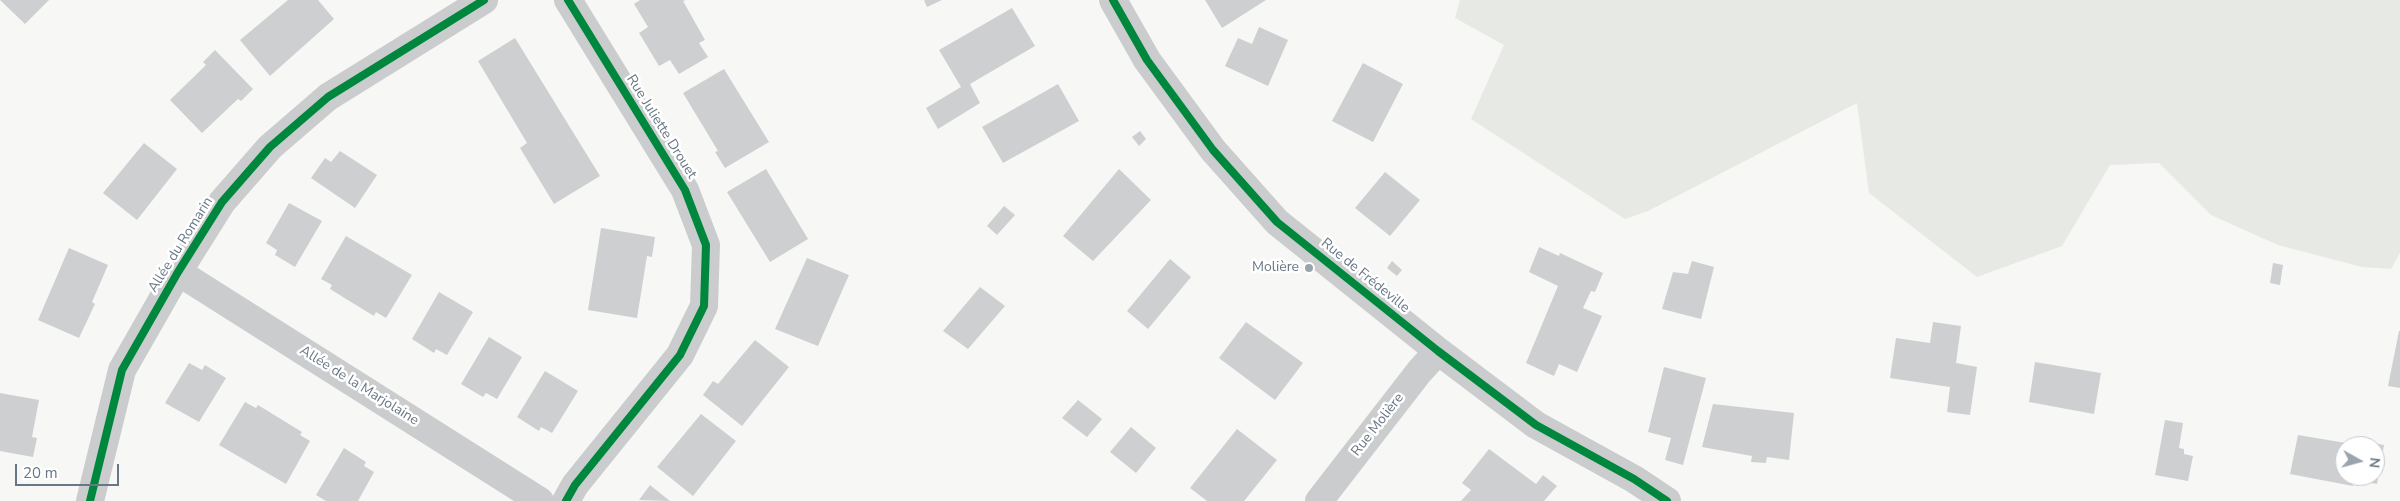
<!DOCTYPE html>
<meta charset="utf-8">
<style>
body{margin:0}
#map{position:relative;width:2400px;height:501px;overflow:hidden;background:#f7f7f6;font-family:"Nunito Sans",sans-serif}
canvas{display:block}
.north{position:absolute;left:2335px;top:436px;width:50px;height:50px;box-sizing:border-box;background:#fff;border:1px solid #c3c9ce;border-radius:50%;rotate:97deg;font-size:14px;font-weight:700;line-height:20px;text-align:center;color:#687785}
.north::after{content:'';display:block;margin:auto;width:18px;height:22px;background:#9aa4ad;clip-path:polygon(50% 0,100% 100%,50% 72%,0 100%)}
.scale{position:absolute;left:15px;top:464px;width:104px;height:22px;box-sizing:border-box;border:2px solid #687785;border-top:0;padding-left:6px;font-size:15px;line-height:18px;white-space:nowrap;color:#687785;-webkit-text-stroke:4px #fff;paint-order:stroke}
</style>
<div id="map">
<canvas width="2400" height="501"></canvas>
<div class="north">N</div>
<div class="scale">20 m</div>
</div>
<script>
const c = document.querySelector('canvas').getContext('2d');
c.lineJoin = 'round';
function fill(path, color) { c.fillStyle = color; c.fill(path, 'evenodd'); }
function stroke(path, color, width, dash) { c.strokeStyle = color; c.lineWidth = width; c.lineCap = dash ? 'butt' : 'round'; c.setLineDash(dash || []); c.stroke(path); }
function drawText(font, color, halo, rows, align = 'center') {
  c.font = font + ' "Nunito Sans",sans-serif'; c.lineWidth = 5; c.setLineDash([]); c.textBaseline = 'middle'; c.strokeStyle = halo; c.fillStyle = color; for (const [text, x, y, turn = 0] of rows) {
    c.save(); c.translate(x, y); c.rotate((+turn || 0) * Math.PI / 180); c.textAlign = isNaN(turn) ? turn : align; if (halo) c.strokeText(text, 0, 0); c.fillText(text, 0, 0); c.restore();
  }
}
const green = new Path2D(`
 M 1460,0 L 2400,0 L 2400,253 L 2391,269 L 2362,267 L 2278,245 L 2211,215 L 2159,163 L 2110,165 L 2062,246 L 1977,277 L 1869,193 L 1857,103 L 1648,211 L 1625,219 L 1471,119 L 1504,45 L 1455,18 Z`);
const building = new Path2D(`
 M 0,0 L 49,0 L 25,24 Z
 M 288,0 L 318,0 L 334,19 L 270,76 L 240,40 Z
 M 640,0 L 686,0 L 683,1 L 705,40 L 699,43 L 708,57 L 679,74 L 670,60 L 659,66 L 639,33 L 648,27 L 634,4 Z
 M 924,0 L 942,0 L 927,7 Z
 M 1205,0 L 1266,0 L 1222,28 Z
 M 1012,8 L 1035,46 L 970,84 L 980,103 L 938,129 L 926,108 L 961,87 L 939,50 Z
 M 1259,27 L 1288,40 L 1268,86 L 1225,66 L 1238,38 L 1252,44 Z
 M 515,38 L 600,176 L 554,204 L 520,148 L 527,143 L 478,61 Z
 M 215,50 L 253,89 L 241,101 L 238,99 L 202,133 L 170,100 L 206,65 L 203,62 Z
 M 1363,63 L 1403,84 L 1373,142 L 1332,121 Z
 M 724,69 L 769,142 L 725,168 L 715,152 L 718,151 L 683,93 Z
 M 1058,84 L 1079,121 L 1003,163 L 982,127 Z
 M 1140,131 L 1146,139 L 1139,146 L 1132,137 Z
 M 144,143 L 177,169 L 137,220 L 103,193 Z
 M 340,151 L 377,175 L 355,208 L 311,178 L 325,158 L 331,162 Z
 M 766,169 L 808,239 L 770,262 L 727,192 Z
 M 1119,169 L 1151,200 L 1093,261 L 1063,236 Z
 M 1385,172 L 1420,200 L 1390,236 L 1355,208 Z
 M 289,203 L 322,221 L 295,267 L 275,255 L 277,250 L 266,243 Z
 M 1004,206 L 1015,215 L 997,235 L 987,226 Z
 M 601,228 L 655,237 L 652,257 L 647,256 L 637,318 L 588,310 Z
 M 346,236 L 412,275 L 386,318 L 376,312 L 374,316 L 351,302 L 330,289 L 332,285 L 321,279 Z
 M 1539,247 L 1559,256 L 1560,253 L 1603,273 L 1595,292 L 1591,291 L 1583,308 L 1602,316 L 1577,372 L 1559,364 L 1554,376 L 1526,363 L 1558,286 L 1529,272 Z
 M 69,248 L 108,265 L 92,302 L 95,304 L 79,338 L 38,320 Z
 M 807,258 L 849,275 L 818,346 L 775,329 Z
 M 1170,259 L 1191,277 L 1148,329 L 1127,311 Z
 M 1392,261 L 1402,270 L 1397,276 L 1387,268 Z
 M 1692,261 L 1714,267 L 1701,319 L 1662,309 L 1673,272 L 1688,274 Z
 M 2273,263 L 2283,265 L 2280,285 L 2270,283 Z
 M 980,287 L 1005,306 L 968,349 L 943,331 Z
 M 439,292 L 473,312 L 447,355 L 436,349 L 434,353 L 412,339 Z
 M 1246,322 L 1303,363 L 1275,400 L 1219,358 Z
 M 1933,322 L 1961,326 L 1956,363 L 1977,367 L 1970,415 L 1947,412 L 1950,387 L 1890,378 L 1896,338 L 1930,343 Z
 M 2399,331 L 2400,331 L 2400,388 L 2388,386 Z
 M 489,337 L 522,357 L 497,399 L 486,393 L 483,397 L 461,384 Z
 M 755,340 L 789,367 L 742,426 L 703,395 L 713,381 L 718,384 Z
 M 2035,362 L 2101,373 L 2094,414 L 2029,402 Z
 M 189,363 L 202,370 L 205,365 L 226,378 L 199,422 L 165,403 Z
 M 1664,367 L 1706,378 L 1683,465 L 1665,460 L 1671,438 L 1648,432 Z
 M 545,371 L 578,391 L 552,433 L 541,427 L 539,431 L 517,417 Z
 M 0,393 L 39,400 L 32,437 L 37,438 L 33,457 L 0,451 Z
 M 1078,400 L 1102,419 L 1087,437 L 1062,418 Z
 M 245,402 L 256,408 L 258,405 L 302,432 L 300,435 L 310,441 L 286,484 L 219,445 Z
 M 1713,404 L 1794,413 L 1789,460 L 1767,457 L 1766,463 L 1751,462 L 1752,456 L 1702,447 Z
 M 701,414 L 736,441 L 693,496 L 657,467 Z
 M 2165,420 L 2183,423 L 2179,448 L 2184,449 L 2184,454 L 2193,456 L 2188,481 L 2155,475 Z
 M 1131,427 L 1156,448 L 1136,473 L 1110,452 Z
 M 1237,429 L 1277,460 L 1244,501 L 1207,501 L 1190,488 Z
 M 2298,435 L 2358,445 L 2345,446 L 2345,476 L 2375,476 L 2375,446 L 2362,446 L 2362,441 L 2384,445 L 2377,484 L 2354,480 L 2353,486 L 2290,474 Z
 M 344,448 L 366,462 L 364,466 L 374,472 L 358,501 L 326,501 L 316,495 Z
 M 1489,449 L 1536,484 L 1543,475 L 1557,486 L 1544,501 L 1461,501 L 1471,490 L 1462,483 Z
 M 650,485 L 670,501 L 639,500 Z`);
const minor = new Path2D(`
 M 1113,0 L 1147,60 L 1213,150 L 1277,222 L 1438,351 L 1536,425 L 1634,479 L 1667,501
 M 178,272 L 540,501
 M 90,501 L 122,370 L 178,272 L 222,202 L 270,147 L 328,97 L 484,0
 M 566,501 L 575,485 L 680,355 L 704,306 L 706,245 L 685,190 L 568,0
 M 1319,501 L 1419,372 L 1438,351`);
const cycleway = new Path2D(`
 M 1113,0 L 1147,60 L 1213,150 L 1277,222 L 1438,351 L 1536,425 L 1634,479 L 1667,501
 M 90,501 L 122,370 L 178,272 L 222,202 L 270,147 L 328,97 L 484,0
 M 566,501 L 575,485 L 680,355 L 704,306 L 706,245 L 685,190 L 568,0`);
const markers = [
 [1309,268,5,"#9aa4ad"]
];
const streetNames = [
 ["Rue Juliette Drouet",661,127,58],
 ["Allée du Romarin",181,245,-58],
 ["Rue de Frédeville",1365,276,39],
 ["Allée de la Marjolaine",359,386,32],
 ["Rue Molière",1378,425,-52]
];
const poiNames = [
 ["Molière",1299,268]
];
fill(green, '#e6e9e4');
fill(building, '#cecfd0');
stroke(minor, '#cbcccd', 28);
stroke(cycleway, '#00873e', 8);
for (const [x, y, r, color] of markers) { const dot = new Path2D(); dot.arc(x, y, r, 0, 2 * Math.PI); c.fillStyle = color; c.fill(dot); stroke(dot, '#fff', 2); }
drawText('14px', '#687785', '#fff', streetNames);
drawText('14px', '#687785', '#fff', poiNames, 'right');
</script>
